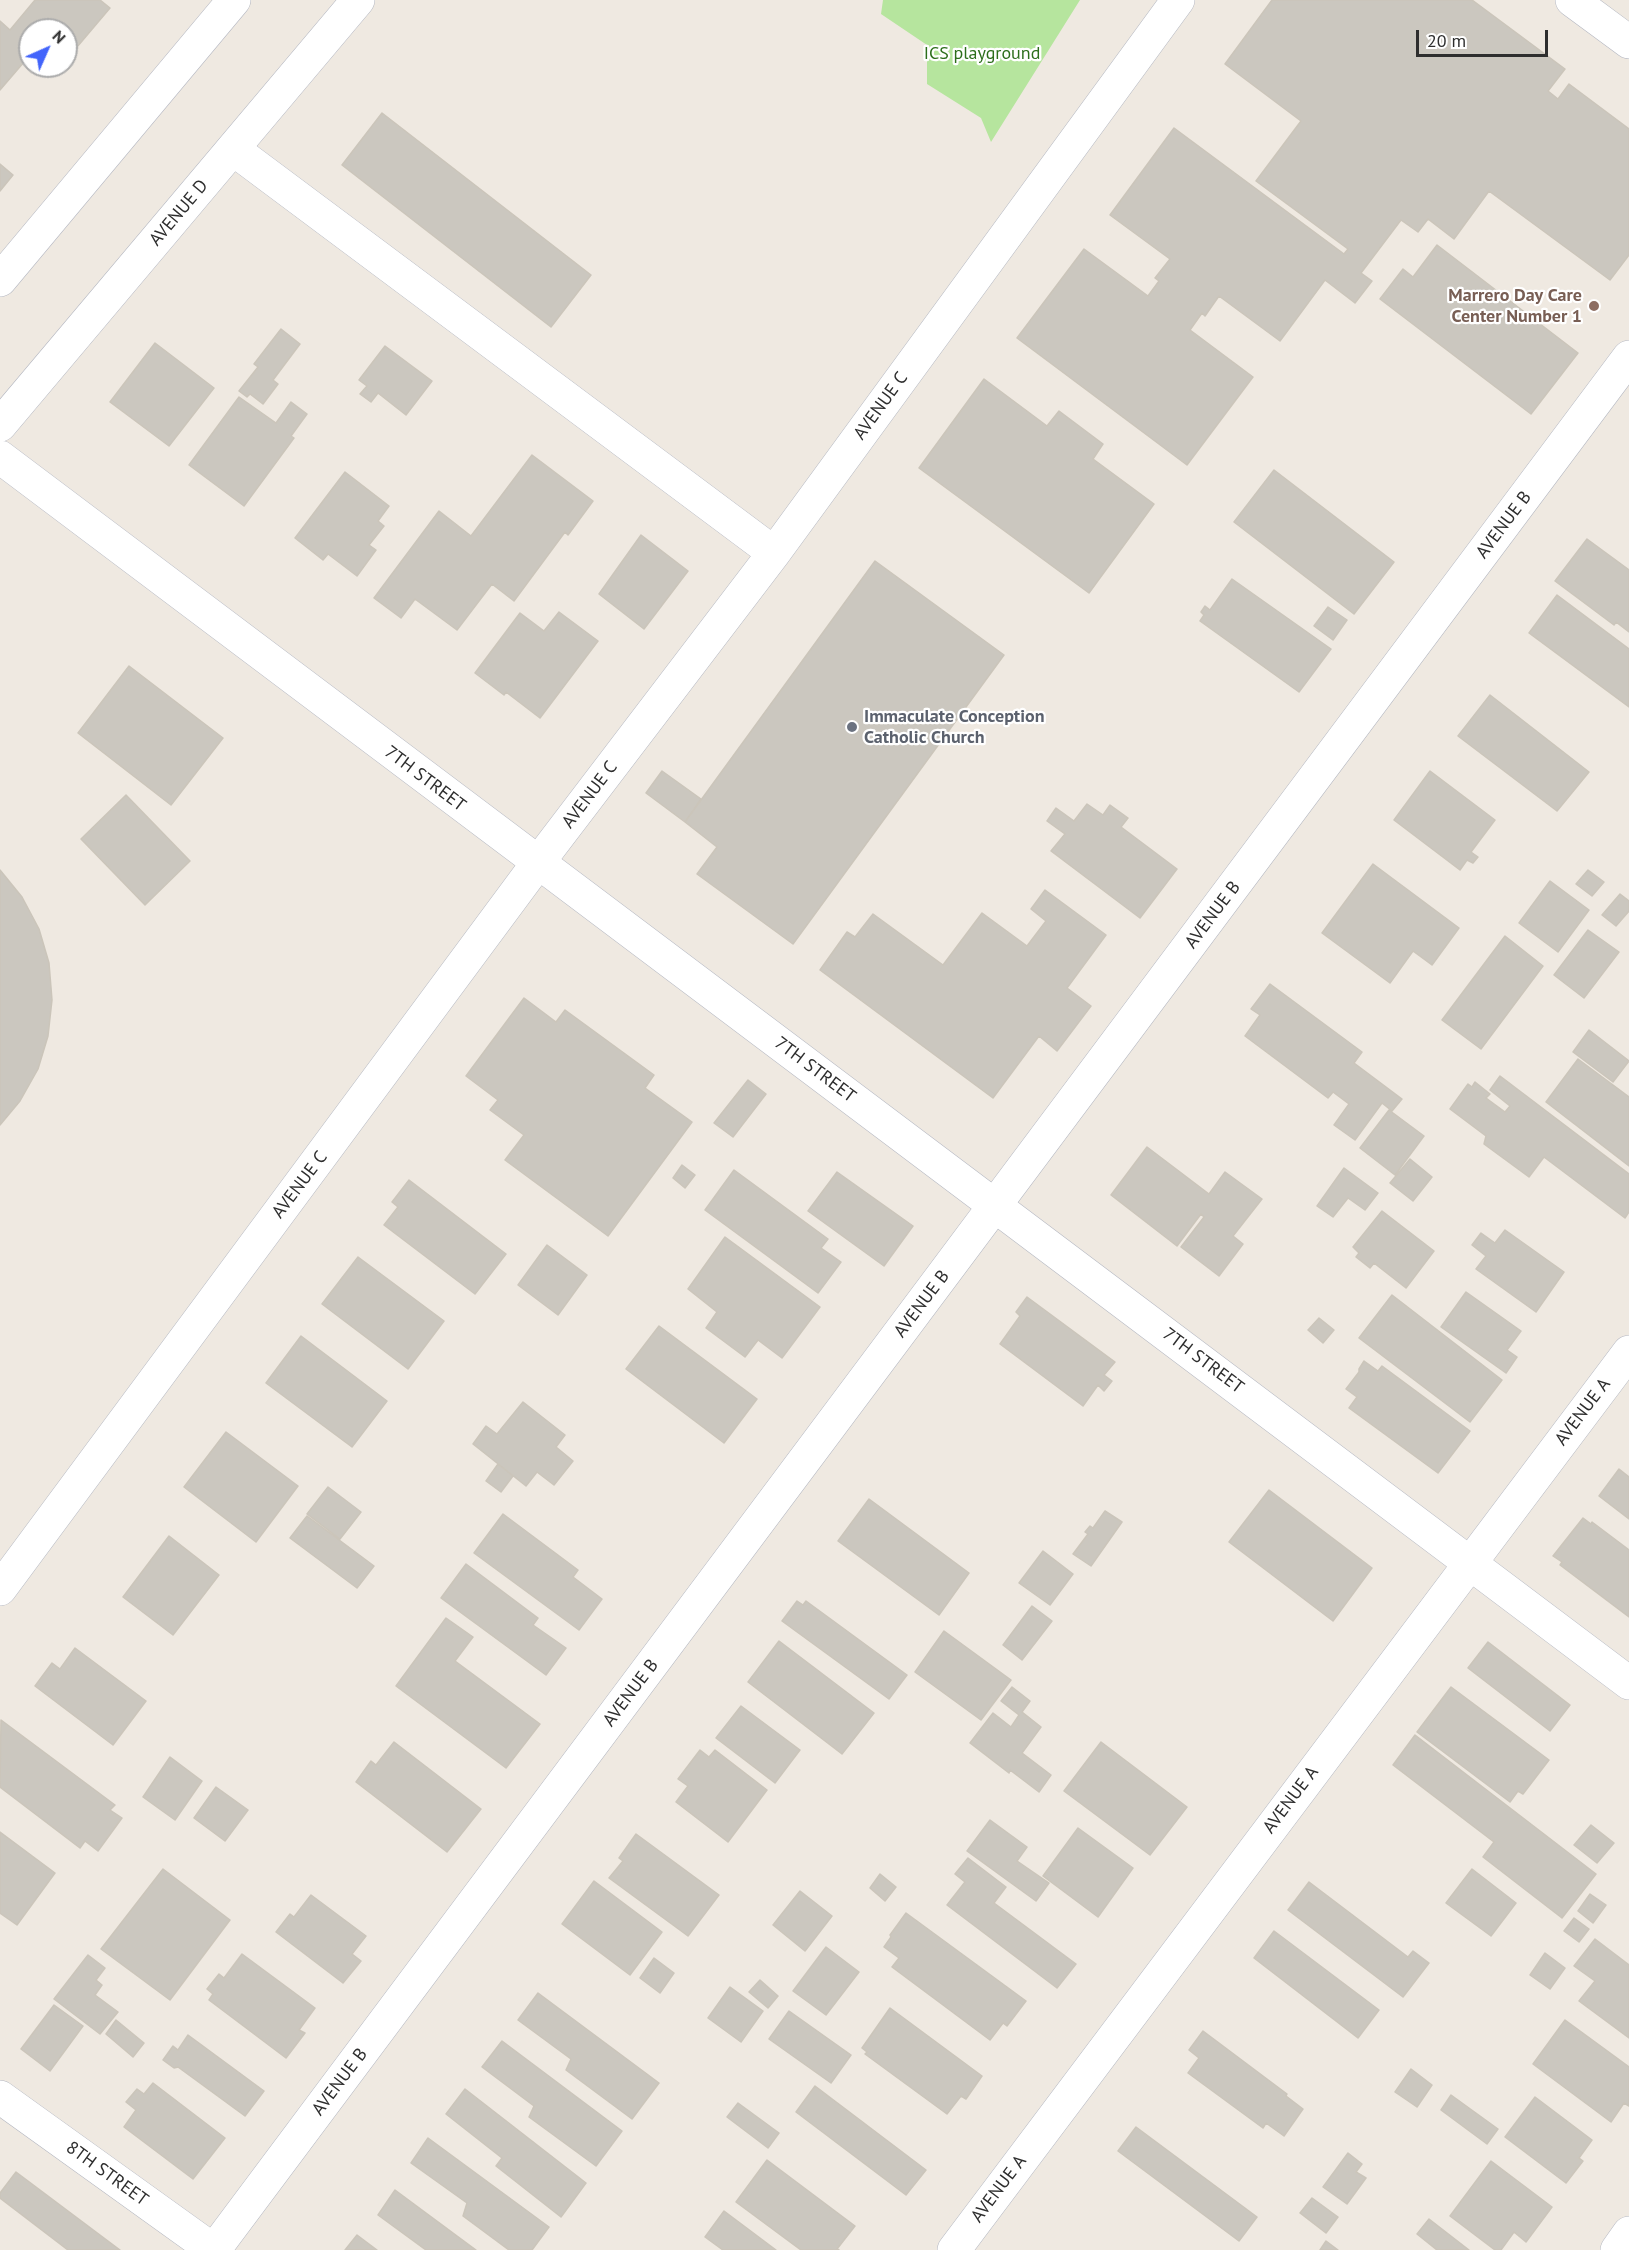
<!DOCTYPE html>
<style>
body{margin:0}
#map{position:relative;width:1629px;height:2250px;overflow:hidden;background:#efe9e1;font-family:"PT Sans",sans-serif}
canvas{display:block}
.north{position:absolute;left:18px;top:18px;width:60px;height:60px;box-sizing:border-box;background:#fff;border:2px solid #ababab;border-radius:50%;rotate:45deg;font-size:16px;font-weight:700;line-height:24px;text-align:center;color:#2e2e2e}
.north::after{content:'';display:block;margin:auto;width:21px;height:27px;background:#4264fb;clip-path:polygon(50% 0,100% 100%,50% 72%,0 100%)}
.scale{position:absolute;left:1416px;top:30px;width:132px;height:27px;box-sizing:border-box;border:3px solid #2e2e2e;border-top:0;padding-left:8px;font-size:18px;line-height:21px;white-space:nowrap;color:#2e2e2e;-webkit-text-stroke:4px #fff;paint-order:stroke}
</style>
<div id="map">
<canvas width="1629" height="2250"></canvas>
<div class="north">N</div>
<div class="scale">20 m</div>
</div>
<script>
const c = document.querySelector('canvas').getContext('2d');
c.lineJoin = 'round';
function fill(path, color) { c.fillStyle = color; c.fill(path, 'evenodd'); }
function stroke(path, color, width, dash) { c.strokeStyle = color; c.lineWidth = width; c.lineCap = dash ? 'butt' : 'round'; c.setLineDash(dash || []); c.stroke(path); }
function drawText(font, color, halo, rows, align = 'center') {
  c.font = font + ' "PT Sans",sans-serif'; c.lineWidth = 4.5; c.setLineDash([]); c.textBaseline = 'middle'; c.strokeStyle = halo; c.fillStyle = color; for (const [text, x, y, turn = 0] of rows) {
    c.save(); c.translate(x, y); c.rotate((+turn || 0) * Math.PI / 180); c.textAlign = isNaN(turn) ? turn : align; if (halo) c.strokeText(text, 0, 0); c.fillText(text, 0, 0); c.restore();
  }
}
const green = new Path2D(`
 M 883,0 L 1080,0 L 991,142 L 981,118 L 927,84 L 927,45 L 881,14 Z`);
const building = new Path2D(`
 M 35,0 L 100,0 L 110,8 L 66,60 L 66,30 L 30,30 L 30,55 L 0,90 L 0,21 L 10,30 Z
 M 1272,0 L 1472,0 L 1565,69 L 1548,91 L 1558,99 L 1569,84 L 1629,129 L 1629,255 L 1610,280 L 1489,191 L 1454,239 L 1428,219 L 1418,232 L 1401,220 L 1361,273 L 1372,281 L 1355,303 L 1325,280 L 1280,341 L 1219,296 L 1205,316 L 1202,313 L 1190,330 L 1253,377 L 1187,465 L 1017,338 L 1084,249 L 1148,296 L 1159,281 L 1155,278 L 1170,259 L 1110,215 L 1174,128 L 1344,254 L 1348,249 L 1256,181 L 1301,121 L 1225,64 Z
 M 44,66 L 61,66 L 54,74 Z
 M 382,113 L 591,275 L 551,327 L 342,165 Z
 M 0,164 L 13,175 L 0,191 Z
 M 1437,245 L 1578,353 L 1531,414 L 1380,299 L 1403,269 L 1413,277 Z
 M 281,329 L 300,344 L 273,380 L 278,384 L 263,404 L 250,394 L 247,397 L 239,391 L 258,367 L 254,364 Z
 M 155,343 L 214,388 L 169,446 L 110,402 Z
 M 385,346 L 432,381 L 406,415 L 378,393 L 371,402 L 360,394 L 367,386 L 359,380 Z
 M 984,379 L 1047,426 L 1059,411 L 1103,444 L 1093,459 L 1154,504 L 1089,593 L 919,468 Z
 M 239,397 L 276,423 L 291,402 L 307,414 L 291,436 L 294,438 L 244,506 L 189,465 Z
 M 532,455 L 593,501 L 568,535 L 565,532 L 514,601 L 492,584 L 457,630 L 415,599 L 401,618 L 374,598 L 439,511 L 471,536 Z
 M 1274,470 L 1394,562 L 1354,614 L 1234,522 Z
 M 345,472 L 389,506 L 378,521 L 384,526 L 369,545 L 376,550 L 357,576 L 328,554 L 323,560 L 295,538 Z
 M 641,535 L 688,571 L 644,629 L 599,594 Z
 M 1587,539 L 1629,570 L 1629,632 L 1616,622 L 1614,625 L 1555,581 Z
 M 875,561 L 1004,655 L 793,944 L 697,874 L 717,847 L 685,822 Z
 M 1232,579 L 1331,649 L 1299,692 L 1200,621 L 1204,615 L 1201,612 L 1205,606 L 1210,610 Z
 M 1557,595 L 1629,649 L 1629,707 L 1529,633 Z
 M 1328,607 L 1347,620 L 1333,640 L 1314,626 Z
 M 559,612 L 598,641 L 540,718 L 506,692 L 504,695 L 475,673 L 520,613 L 544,631 Z
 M 129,666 L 223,738 L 171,805 L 78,733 Z
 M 1490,695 L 1589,772 L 1557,811 L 1458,736 Z
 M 662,771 L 701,799 L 685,822 L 646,793 Z
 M 1430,771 L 1495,820 L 1471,852 L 1478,857 L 1473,863 L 1467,860 L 1460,870 L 1394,820 Z
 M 126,795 L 190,861 L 145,905 L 81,839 Z
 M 1087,804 L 1103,815 L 1110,805 L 1128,818 L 1121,827 L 1177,869 L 1140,918 L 1051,851 L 1065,834 L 1047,821 L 1056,808 L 1074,821 Z
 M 1373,864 L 1459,928 L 1432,965 L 1413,951 L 1390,983 L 1322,933 Z
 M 0,870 L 22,897 L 39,929 L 49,963 L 52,1000 L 48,1036 L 38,1069 L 20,1101 L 0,1125 Z
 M 1588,870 L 1604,882 L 1592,896 L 1576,884 Z
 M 1550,881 L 1589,910 L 1558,952 L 1519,923 Z
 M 1045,890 L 1106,935 L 1067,988 L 1091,1006 L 1057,1051 L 1039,1036 L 993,1098 L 820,970 L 847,932 L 855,937 L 873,914 L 943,965 L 982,913 L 1027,946 L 1046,921 L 1031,909 Z
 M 1620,894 L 1629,901 L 1629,911 L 1616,926 L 1602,915 Z
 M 1588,930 L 1619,952 L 1584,998 L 1554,975 Z
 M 1505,936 L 1543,966 L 1481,1049 L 1442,1020 Z
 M 1270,984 L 1362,1052 L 1354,1063 L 1402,1099 L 1392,1111 L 1382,1103 L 1355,1140 L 1334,1125 L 1349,1104 L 1333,1092 L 1328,1098 L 1245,1036 L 1260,1015 L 1251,1009 Z
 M 524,998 L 556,1022 L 565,1010 L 654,1075 L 645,1088 L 692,1122 L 608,1236 L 505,1160 L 524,1135 L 490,1110 L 498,1100 L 466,1076 Z
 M 1589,1030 L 1629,1061 L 1613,1082 L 1573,1052 Z
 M 1578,1059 L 1629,1097 L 1629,1166 L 1546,1102 Z
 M 1500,1076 L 1629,1174 L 1629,1212 L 1625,1218 L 1544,1157 L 1529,1177 L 1484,1144 L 1486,1136 L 1450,1109 L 1468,1084 L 1472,1087 L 1475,1082 L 1490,1094 L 1486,1098 L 1505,1112 L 1510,1106 L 1490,1090 Z
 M 748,1080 L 766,1094 L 733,1137 L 714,1123 Z
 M 1389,1110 L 1424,1136 L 1395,1175 L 1360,1148 Z
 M 1147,1147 L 1209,1194 L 1225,1172 L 1262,1199 L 1233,1236 L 1243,1244 L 1219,1276 L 1181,1247 L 1204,1217 L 1201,1214 L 1177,1246 L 1111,1195 Z
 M 1410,1159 L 1432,1177 L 1413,1201 L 1390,1183 Z
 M 682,1165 L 695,1175 L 685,1188 L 673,1178 Z
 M 1344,1168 L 1378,1193 L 1365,1210 L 1348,1198 L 1333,1217 L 1317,1206 Z
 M 734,1170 L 828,1239 L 821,1248 L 841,1262 L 818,1293 L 705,1210 Z
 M 837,1172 L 913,1226 L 884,1266 L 808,1211 Z
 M 409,1180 L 506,1254 L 475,1294 L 384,1225 L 398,1207 L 392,1202 Z
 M 1382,1211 L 1434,1251 L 1406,1288 L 1374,1263 L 1370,1268 L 1356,1257 L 1359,1253 L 1353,1247 Z
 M 1505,1230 L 1564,1272 L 1536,1312 L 1476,1269 L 1486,1256 L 1472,1245 L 1481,1233 L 1495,1243 Z
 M 725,1237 L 820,1307 L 782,1358 L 758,1340 L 745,1357 L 706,1328 L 717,1312 L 688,1289 Z
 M 547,1245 L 587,1275 L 558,1315 L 518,1285 Z
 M 358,1257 L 444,1321 L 408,1369 L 322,1304 Z
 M 1466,1292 L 1521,1331 L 1507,1350 L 1517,1357 L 1506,1373 L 1441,1327 Z
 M 1392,1295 L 1502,1380 L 1470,1422 L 1359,1338 Z
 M 1027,1297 L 1115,1362 L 1104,1375 L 1112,1381 L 1104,1391 L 1098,1385 L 1083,1406 L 1000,1344 L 1020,1316 L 1016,1312 Z
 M 1319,1318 L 1334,1330 L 1323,1343 L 1308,1330 Z
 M 659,1326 L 757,1399 L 724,1443 L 626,1369 Z
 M 301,1336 L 387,1401 L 352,1447 L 266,1383 Z
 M 1364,1361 L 1378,1371 L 1382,1366 L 1470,1431 L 1438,1473 L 1349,1408 L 1357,1397 L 1346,1389 L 1359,1372 L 1359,1369 Z
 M 523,1402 L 565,1435 L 556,1447 L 573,1461 L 554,1485 L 537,1472 L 526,1486 L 473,1444 L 486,1426 L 497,1434 Z
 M 226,1432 L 298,1486 L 256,1542 L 184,1487 Z
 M 498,1464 L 513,1476 L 501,1492 L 486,1481 Z
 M 1619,1469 L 1629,1477 L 1629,1519 L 1599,1496 Z
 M 328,1487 L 361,1512 L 340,1539 L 307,1514 Z
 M 1269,1490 L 1372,1568 L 1333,1621 L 1229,1542 Z
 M 869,1499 L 969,1573 L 939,1615 L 838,1541 Z
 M 1105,1511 L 1122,1522 L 1091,1566 L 1073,1554 L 1088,1534 L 1085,1532 L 1090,1526 L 1093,1528 Z
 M 503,1514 L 578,1570 L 573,1577 L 602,1599 L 579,1630 L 474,1553 Z
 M 307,1516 L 374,1566 L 357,1588 L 290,1538 Z
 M 1583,1518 L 1591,1524 L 1592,1522 L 1629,1550 L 1629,1617 L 1560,1565 L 1562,1562 L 1553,1556 Z
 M 169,1536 L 219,1575 L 173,1635 L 123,1597 Z
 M 1043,1551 L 1073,1574 L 1050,1605 L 1019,1583 Z
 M 466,1564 L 538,1618 L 533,1625 L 566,1648 L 546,1675 L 441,1598 Z
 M 797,1601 L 803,1605 L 806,1601 L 907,1675 L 889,1699 L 782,1621 Z
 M 1032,1606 L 1052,1621 L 1022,1660 L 1003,1645 Z
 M 446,1618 L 473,1637 L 455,1661 L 540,1724 L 506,1768 L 396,1686 Z
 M 944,1631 L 1011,1680 L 981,1720 L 915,1672 Z
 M 779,1641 L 874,1713 L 842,1754 L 748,1682 Z
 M 1488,1642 L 1570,1705 L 1550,1731 L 1468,1668 Z
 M 75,1648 L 146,1701 L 113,1745 L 35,1686 L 52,1663 L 60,1669 Z
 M 1012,1687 L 1030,1701 L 1022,1712 L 1041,1727 L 1022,1753 L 1051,1775 L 1039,1792 L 1010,1770 L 1009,1773 L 970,1743 L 993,1713 L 1011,1727 L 1019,1715 L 1001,1701 Z
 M 1451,1687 L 1549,1760 L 1523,1794 L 1518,1791 L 1510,1802 L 1417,1732 Z
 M 741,1706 L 800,1750 L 775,1783 L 716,1738 Z
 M 1,1720 L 115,1805 L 110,1810 L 122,1818 L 98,1851 L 85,1841 L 80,1848 L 0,1787 Z
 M 1415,1735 L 1596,1874 L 1562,1918 L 1483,1857 L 1494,1842 L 1393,1765 Z
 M 394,1742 L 481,1809 L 447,1852 L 356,1782 L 371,1761 L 376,1765 Z
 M 1101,1742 L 1187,1807 L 1150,1855 L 1064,1791 Z
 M 700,1750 L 709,1757 L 715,1750 L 767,1790 L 728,1842 L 676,1802 L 688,1786 L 678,1779 Z
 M 170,1757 L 202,1781 L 175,1820 L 143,1797 Z
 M 216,1787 L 248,1810 L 225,1841 L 194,1818 Z
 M 990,1820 L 1027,1847 L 1017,1861 L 1049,1883 L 1036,1901 L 967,1851 Z
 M 1591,1825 L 1614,1843 L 1597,1863 L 1574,1845 Z
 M 1078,1828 L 1133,1868 L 1098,1917 L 1043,1876 Z
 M 0,1832 L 55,1873 L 17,1925 L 0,1913 Z
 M 636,1834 L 719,1895 L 688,1936 L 609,1878 L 623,1861 L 619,1858 Z
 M 968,1858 L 1006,1887 L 994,1903 L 1076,1964 L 1057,1988 L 947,1905 L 965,1882 L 955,1874 Z
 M 163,1869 L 230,1920 L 170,2000 L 101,1949 Z
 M 1472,1869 L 1516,1903 L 1491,1936 L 1446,1903 Z
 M 880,1874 L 896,1887 L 885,1901 L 870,1888 Z
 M 594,1881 L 662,1932 L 630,1975 L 562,1924 Z
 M 1309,1882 L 1408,1957 L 1413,1951 L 1429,1963 L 1403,1997 L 1288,1910 Z
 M 800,1891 L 832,1916 L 805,1951 L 773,1925 Z
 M 1590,1894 L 1606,1905 L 1593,1923 L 1578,1911 Z
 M 311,1895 L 366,1936 L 352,1954 L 361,1961 L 343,1983 L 276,1932 L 290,1914 L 294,1917 Z
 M 906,1913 L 1026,2001 L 1007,2026 L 1003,2023 L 990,2040 L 892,1967 L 899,1958 L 884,1947 L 891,1937 L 890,1935 Z
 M 1574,1918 L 1589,1929 L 1579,1942 L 1564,1931 Z
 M 1274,1931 L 1379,2010 L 1358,2038 L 1254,1958 Z
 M 1595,1939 L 1629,1965 L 1629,2038 L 1579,2001 L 1595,1981 L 1574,1966 Z
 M 826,1947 L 859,1972 L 826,2015 L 793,1991 Z
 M 1545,1953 L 1565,1968 L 1550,1989 L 1530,1975 Z
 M 242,1954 L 315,2008 L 299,2030 L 305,2033 L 286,2058 L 209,2000 L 213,1994 L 207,1989 L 219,1974 L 224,1978 Z
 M 88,1955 L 105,1968 L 96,1980 L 102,1985 L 95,1995 L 118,2012 L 100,2034 L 54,1999 Z
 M 654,1958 L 674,1973 L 660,1993 L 640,1978 Z
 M 760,1980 L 778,1996 L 768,2008 L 749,1992 Z
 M 730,1987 L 763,2011 L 741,2042 L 708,2018 Z
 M 538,1993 L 659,2083 L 632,2119 L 566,2070 L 571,2059 L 518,2020 Z
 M 54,2005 L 83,2026 L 50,2071 L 21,2049 Z
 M 890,2008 L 982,2076 L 966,2099 L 961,2096 L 947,2114 L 865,2054 L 867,2052 L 862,2048 Z
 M 789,2011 L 851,2055 L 831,2083 L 769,2039 Z
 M 116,2020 L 144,2043 L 133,2057 L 106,2034 Z
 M 1565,2020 L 1629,2067 L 1629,2106 L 1624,2103 L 1611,2122 L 1533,2064 Z
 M 1203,2031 L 1287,2094 L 1286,2096 L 1303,2109 L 1284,2136 L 1266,2123 L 1263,2128 L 1188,2073 L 1199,2058 L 1189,2050 Z
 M 188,2035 L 264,2091 L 245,2116 L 178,2067 L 174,2068 L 163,2060 L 173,2046 L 178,2050 Z
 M 502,2041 L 622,2131 L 596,2166 L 529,2117 L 534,2106 L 482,2067 Z
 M 1411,2069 L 1432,2085 L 1417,2107 L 1395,2092 Z
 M 153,2083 L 225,2138 L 193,2179 L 124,2127 L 136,2110 L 126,2102 L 137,2089 L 144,2094 Z
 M 815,2086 L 926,2170 L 906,2195 L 796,2112 Z
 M 465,2089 L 586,2183 L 561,2217 L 496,2166 L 502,2158 L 446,2114 Z
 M 1451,2095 L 1498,2129 L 1487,2144 L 1441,2110 Z
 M 1535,2097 L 1592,2140 L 1579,2158 L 1583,2161 L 1566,2183 L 1505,2137 Z
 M 738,2103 L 779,2133 L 768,2148 L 727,2117 Z
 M 1136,2127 L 1257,2217 L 1239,2241 L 1118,2151 Z
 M 428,2138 L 549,2227 L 532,2250 L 509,2250 L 463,2216 L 467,2203 L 411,2163 Z
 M 1348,2153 L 1362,2164 L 1356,2172 L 1366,2178 L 1347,2204 L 1323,2187 Z
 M 767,2160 L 855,2226 L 837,2249 L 839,2250 L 801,2250 L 736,2202 Z
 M 1491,2161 L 1552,2207 L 1526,2242 L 1514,2232 L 1501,2250 L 1495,2250 L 1450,2216 Z
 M 16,2172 L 120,2250 L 68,2250 L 0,2198 L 0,2193 Z
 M 395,2190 L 476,2250 L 426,2250 L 378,2215 Z
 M 1312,2198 L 1338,2217 L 1326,2233 L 1300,2213 Z
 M 724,2211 L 776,2250 L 723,2250 L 705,2237 Z
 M 1429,2219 L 1469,2250 L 1437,2250 L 1417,2234 Z
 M 357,2235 L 377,2250 L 345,2250 Z
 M 1326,2241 L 1338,2250 L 1320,2250 Z`);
const minor = new Path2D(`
 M 1572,0 L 1629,42
 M 233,149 L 774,553
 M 0,1589 L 537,864 L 774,553 L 1178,0
 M 0,2097 L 213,2250
 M 214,2250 L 1629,357
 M 1617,2250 L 1629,2233`);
const tertiary = new Path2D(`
 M 0,280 L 234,0
 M 0,425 L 358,0
 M 0,457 C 541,868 1087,1273 1629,1683
 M 954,2250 L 1629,1352`);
const markers = [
 [1594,306,6,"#8d6e63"],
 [852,727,6,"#6b7280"]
];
const parkNames = [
 ["ICS playground",982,54]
];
const streetNames = [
 ["AVENUE D",179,213,-50],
 ["AVENUE C",881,406,-54],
 ["AVENUE B",1504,525,-53],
 ["7TH STREET",425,779,37],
 ["AVENUE C",590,795,-53],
 ["AVENUE B",1213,915,-53],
 ["7TH STREET",815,1070,37],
 ["AVENUE C",300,1185,-53],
 ["AVENUE B",922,1304,-53],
 ["7TH STREET",1203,1361,37],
 ["AVENUE A",1583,1412,-53],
 ["AVENUE B",631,1693,-53],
 ["AVENUE A",1291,1800,-53],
 ["AVENUE B",340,2082,-53],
 ["8TH STREET",107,2174,36],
 ["AVENUE A",999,2189,-53]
];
const educationNames = [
 ["Marrero Day Care",1582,296],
 ["Center Number 1",1582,317]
];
const worshipNames = [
 ["Immaculate Conception",864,717],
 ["Catholic Church",864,738]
];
fill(green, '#b6e59e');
fill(building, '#cbc7bf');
stroke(building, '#cbc5ba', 1.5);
stroke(minor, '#b4b7c1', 34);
stroke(tertiary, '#b4b7c1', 34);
stroke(minor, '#fff', 33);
stroke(tertiary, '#fff', 33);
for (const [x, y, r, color] of markers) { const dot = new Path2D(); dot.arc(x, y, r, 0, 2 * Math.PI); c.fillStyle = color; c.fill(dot); stroke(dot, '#fff', 2); }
drawText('18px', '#2c6e1b', '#fff', parkNames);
drawText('18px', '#2e2e2e', '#fff', streetNames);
drawText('bold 18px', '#785e54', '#fff', educationNames, 'right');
drawText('bold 18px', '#5b616d', '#fff', worshipNames, 'left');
</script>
